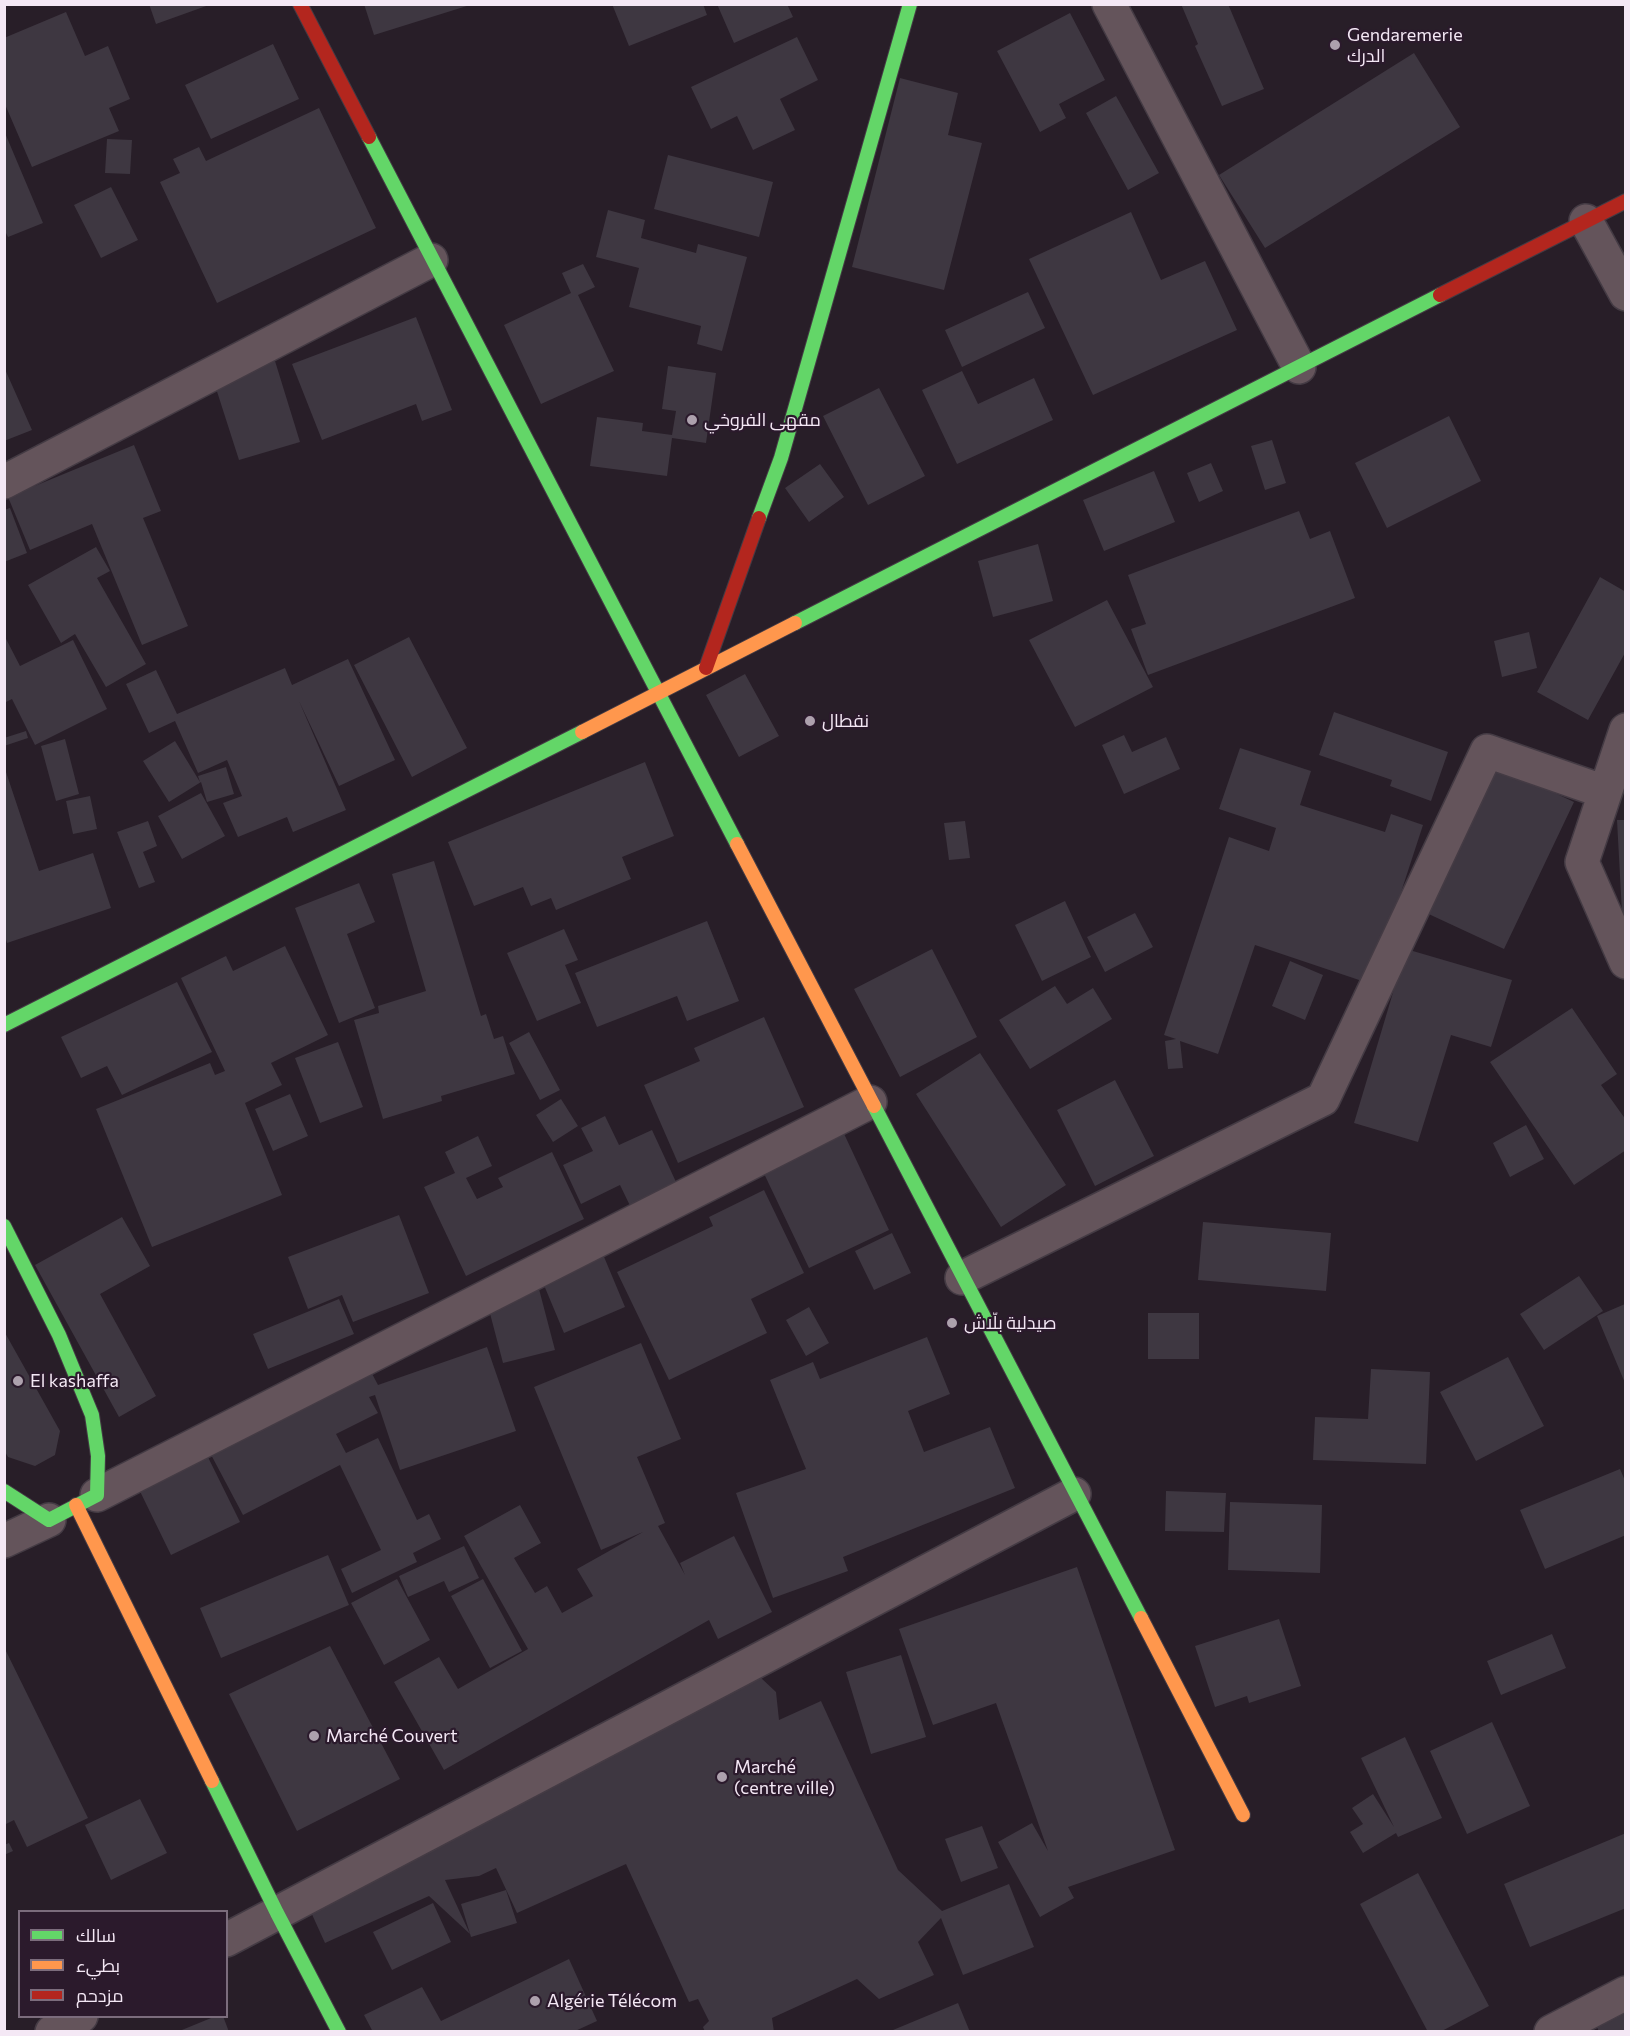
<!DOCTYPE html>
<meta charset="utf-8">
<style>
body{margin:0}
#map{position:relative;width:1630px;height:2036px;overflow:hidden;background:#281e28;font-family:Commissioner,Cairo,sans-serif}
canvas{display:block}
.frame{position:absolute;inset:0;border:6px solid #f4e8f5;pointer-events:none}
.legend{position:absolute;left:18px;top:1910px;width:210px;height:108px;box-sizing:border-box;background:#2b1a2c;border:2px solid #7b6c7c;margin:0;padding:8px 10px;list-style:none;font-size:18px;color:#f4e8f5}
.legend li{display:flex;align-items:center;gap:12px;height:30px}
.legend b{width:30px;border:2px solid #7b6c7c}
</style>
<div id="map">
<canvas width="1630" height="2036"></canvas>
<div class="frame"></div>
<ul class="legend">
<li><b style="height:8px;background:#63d668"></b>سالك</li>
<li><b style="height:8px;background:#ff974d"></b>بطيء</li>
<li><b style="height:8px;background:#b3261e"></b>مزدحم</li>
</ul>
</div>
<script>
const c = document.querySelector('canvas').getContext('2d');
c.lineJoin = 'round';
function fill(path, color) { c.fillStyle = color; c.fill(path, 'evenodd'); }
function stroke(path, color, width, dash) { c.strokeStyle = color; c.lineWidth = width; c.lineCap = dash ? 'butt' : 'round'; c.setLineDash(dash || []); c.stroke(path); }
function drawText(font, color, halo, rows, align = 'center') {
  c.font = font + ' Commissioner,Cairo,sans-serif'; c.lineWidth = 4.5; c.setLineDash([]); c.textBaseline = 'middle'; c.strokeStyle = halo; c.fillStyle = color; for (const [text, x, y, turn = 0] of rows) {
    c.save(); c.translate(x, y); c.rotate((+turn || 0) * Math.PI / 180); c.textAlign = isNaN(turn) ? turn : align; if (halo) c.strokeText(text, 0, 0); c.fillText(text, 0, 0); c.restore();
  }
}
const building = new Path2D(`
 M 149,4 L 208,4 L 209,5 L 156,24 Z
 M 364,4 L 470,4 L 470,5 L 374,35 Z
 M 612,4 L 703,4 L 707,15 L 629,46 Z
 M 717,4 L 787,4 L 793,17 L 734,43 Z
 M 1181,4 L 1228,4 L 1264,89 L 1222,106 L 1195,46 L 1198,44 Z
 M 66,12 L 85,56 L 108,46 L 130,99 L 109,108 L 119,131 L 32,167 L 4,102 L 4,38 Z
 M 1070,13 L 1105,80 L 1059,104 L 1066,118 L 1040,132 L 997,51 Z
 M 797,37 L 818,80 L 780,99 L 795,130 L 753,150 L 737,116 L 711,129 L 691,87 Z
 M 273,44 L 299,99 L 211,139 L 185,85 Z
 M 1414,53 L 1460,127 L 1265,248 L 1219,175 Z
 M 900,78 L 958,93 L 948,135 L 982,143 L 944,290 L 852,267 Z
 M 1116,96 L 1159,173 L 1128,190 L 1086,113 Z
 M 319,108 L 376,228 L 217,303 L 160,182 L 180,173 L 173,159 L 199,147 L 206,161 Z
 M 5,133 L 43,223 L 8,237 L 4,229 Z
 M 107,139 L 132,140 L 130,174 L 105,173 Z
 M 668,155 L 773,182 L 759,237 L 654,209 Z
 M 111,187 L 138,240 L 101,258 L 74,205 Z
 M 608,210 L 645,220 L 641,238 L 696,253 L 698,244 L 747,257 L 722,351 L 697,344 L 701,326 L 629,307 L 639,268 L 596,257 Z
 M 1131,212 L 1161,280 L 1205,261 L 1237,330 L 1093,395 L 1029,259 Z
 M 583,264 L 595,287 L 578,295 L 614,371 L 541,404 L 504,325 L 571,293 L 562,273 Z
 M 1028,292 L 1045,328 L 962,367 L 945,330 Z
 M 416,317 L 452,410 L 422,421 L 416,404 L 322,440 L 292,364 Z
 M 275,361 L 300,442 L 239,460 L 213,379 Z
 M 668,366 L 716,373 L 706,443 L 672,438 L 667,476 L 590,466 L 597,417 L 643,423 L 642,431 L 672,435 L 676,411 L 662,409 Z
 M 4,367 L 32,430 L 4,441 Z
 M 962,371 L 978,404 L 1034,378 L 1053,420 L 957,464 L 922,390 Z
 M 879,388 L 925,476 L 868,505 L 823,416 Z
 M 1449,416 L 1481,481 L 1387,528 L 1355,463 Z
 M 1272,440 L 1286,483 L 1265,490 L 1251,446 Z
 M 134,445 L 161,511 L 143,518 L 188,626 L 142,645 L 92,524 L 30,550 L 8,497 Z
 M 1211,463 L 1223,491 L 1199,502 L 1187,473 Z
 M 820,464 L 844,497 L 809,522 L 785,488 Z
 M 1154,471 L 1175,522 L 1104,551 L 1083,500 Z
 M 10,508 L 27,553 L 4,562 L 4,510 Z
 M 1299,511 L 1310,539 L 1330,531 L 1355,598 L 1148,675 L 1131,629 L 1146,624 L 1128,575 Z
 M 1038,544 L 1053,601 L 993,617 L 978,561 Z
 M 96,547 L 110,571 L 97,578 L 146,664 L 106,687 L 75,634 L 61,643 L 28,585 Z
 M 1600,577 L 1626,592 L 1626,651 L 1588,720 L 1537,692 Z
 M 1107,600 L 1153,687 L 1075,727 L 1029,640 Z
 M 1529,632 L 1537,668 L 1502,677 L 1494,641 Z
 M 4,635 L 20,666 L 73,640 L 107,709 L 35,745 L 12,699 L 4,703 Z
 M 409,637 L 467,748 L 412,777 L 354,665 Z
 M 348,659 L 395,760 L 339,786 L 299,701 L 346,810 L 293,832 L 287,817 L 238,837 L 223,803 L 242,796 L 227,760 L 198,773 L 175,721 L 149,733 L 126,684 L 156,670 L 177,714 L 285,668 L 292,685 Z
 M 745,674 L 779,736 L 739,757 L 706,695 Z
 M 1334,712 L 1448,752 L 1431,801 L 1390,786 L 1392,780 L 1319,755 Z
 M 26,731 L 28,738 L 4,746 L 4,738 Z
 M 1124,735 L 1132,752 L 1166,737 L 1180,769 L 1124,794 L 1102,745 Z
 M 65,739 L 79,794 L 56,801 L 41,746 Z
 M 175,741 L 200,782 L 198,776 L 226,767 L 234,794 L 207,802 L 201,782 L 169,802 L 143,761 Z
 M 1240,748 L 1311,771 L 1300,805 L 1385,832 L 1391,814 L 1423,825 L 1371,984 L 1255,945 L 1218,1054 L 1180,1041 L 1183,1068 L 1168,1069 L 1165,1041 L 1176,1039 L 1164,1035 L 1229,837 L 1269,851 L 1276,828 L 1219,809 Z
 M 645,762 L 674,836 L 622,857 L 631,879 L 556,910 L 551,898 L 531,906 L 523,887 L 474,906 L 448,842 Z
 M 1489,762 L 1574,802 L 1504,949 L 1420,910 Z
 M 5,769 L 39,871 L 93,853 L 111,908 L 7,943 L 5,936 Z
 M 201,793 L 225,836 L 182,859 L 158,816 Z
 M 90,796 L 97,829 L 73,834 L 66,801 Z
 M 1617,820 L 1626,820 L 1626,913 L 1622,913 Z
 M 148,821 L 157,846 L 143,852 L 155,882 L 139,888 L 117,832 Z
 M 965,821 L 970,858 L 949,860 L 944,823 Z
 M 434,861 L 481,1016 L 486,1014 L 494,1039 L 503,1036 L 515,1074 L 441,1096 L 442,1101 L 383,1119 L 354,1020 L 379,1013 L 378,1006 L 426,991 L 392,874 Z
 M 359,883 L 375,922 L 347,934 L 375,1008 L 339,1023 L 295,908 Z
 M 1065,901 L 1091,957 L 1042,981 L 1015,925 Z
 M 1135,913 L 1153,947 L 1105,972 L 1087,937 Z
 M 707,921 L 739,1001 L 687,1021 L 677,996 L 597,1027 L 575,973 Z
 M 564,929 L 578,960 L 565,965 L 581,1003 L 537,1021 L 507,953 Z
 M 285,946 L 328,1035 L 271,1063 L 282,1085 L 245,1103 L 282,1195 L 152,1247 L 96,1109 L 210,1063 L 215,1075 L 225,1071 L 181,978 L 226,956 L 233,971 Z
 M 932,949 L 977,1037 L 900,1077 L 854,989 Z
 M 1406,949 L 1512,980 L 1491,1047 L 1451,1035 L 1418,1142 L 1354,1123 Z
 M 1290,961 L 1323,975 L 1305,1020 L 1272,1006 Z
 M 177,982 L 212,1052 L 122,1095 L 107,1066 L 81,1078 L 61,1037 Z
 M 1055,986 L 1067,1004 L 1093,988 L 1112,1019 L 1030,1069 L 999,1020 Z
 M 1572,1008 L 1617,1074 L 1601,1085 L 1626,1120 L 1626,1150 L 1574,1185 L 1490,1062 Z
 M 764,1017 L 804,1107 L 678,1163 L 644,1085 L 700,1061 L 694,1048 Z
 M 529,1032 L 560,1090 L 540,1100 L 509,1043 Z
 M 338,1042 L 363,1107 L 320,1123 L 295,1058 Z
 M 980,1053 L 1066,1185 L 1001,1227 L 916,1094 Z
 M 1115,1080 L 1154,1156 L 1095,1186 L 1057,1110 Z
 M 290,1094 L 308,1136 L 273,1151 L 255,1109 Z
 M 561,1099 L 578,1126 L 553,1142 L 536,1115 Z
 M 605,1116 L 619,1145 L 652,1130 L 682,1195 L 635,1216 L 620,1185 L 581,1204 L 563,1165 L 593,1151 L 581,1128 Z
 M 839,1123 L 889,1230 L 809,1268 L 758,1161 Z
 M 1526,1125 L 1544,1159 L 1510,1177 L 1493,1143 Z
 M 478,1136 L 492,1166 L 466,1178 L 477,1199 L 503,1187 L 498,1178 L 552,1152 L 584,1219 L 466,1276 L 424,1187 L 455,1173 L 445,1152 Z
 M 764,1190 L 804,1273 L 751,1299 L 767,1333 L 669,1380 L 617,1272 L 713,1226 L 709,1217 Z
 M 399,1215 L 429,1293 L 353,1322 L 342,1295 L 308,1309 L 288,1257 Z
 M 122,1217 L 150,1266 L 100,1294 L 156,1396 L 119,1417 L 35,1265 Z
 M 1203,1222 L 1331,1233 L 1326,1291 L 1198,1280 Z
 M 892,1233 L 911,1273 L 874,1290 L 855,1251 Z
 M 602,1252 L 625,1307 L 564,1333 L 541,1278 Z
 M 1579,1276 L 1603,1311 L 1544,1350 L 1520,1314 Z
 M 539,1289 L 555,1350 L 503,1363 L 487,1302 Z
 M 339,1299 L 354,1334 L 268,1369 L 253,1334 Z
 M 1625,1304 L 1625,1383 L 1597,1316 Z
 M 809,1307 L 829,1343 L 806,1356 L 786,1320 Z
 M 1148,1313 L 1199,1313 L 1199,1359 L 1148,1359 Z
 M 4,1331 L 60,1431 L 55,1455 L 35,1466 L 8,1457 L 4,1450 Z
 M 927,1337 L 950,1394 L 908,1411 L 924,1452 L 990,1427 L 1015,1488 L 843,1557 L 848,1571 L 773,1598 L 736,1493 L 806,1469 L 770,1380 L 813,1362 L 820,1379 Z
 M 641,1343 L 681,1439 L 637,1457 L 665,1523 L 658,1526 L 685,1575 L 680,1563 L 734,1536 L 772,1612 L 718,1639 L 709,1620 L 444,1770 L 394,1682 L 439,1657 L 458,1689 L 528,1649 L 464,1536 L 520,1505 L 541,1543 L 514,1558 L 535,1593 L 547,1586 L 562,1613 L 593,1596 L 577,1569 L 643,1532 L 601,1550 L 534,1387 Z
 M 487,1347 L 516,1431 L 400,1470 L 375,1395 L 369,1397 L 378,1413 L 336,1434 L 346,1453 L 378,1438 L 417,1520 L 429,1514 L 441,1539 L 413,1553 L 417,1562 L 352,1593 L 341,1569 L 381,1550 L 340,1465 L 243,1515 L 208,1449 L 368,1366 L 378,1385 Z
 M 1508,1357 L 1544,1426 L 1476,1461 L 1440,1392 Z
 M 1371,1369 L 1430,1372 L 1426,1464 L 1313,1460 L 1315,1417 L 1368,1419 Z
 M 203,1447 L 240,1522 L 171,1555 L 134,1479 Z
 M 1620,1469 L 1626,1483 L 1626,1535 L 1545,1569 L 1520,1510 Z
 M 1166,1491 L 1226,1493 L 1224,1532 L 1165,1531 Z
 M 1230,1502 L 1322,1505 L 1320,1573 L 1228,1570 Z
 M 464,1546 L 479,1578 L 449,1592 L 444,1581 L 408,1597 L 399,1576 Z
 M 328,1555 L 349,1605 L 221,1658 L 200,1608 Z
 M 1077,1567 L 1175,1850 L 1068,1887 L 1074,1898 L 1040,1917 L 998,1842 L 1032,1823 L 1048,1851 L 996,1703 L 933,1725 L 899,1629 Z
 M 397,1579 L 430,1640 L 384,1665 L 351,1603 Z
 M 483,1579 L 522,1651 L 490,1668 L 451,1596 Z
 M 1279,1619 L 1301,1686 L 1249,1703 L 1247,1696 L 1215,1707 L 1195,1646 Z
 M 1552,1634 L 1566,1668 L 1501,1695 L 1487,1661 Z
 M 330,1646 L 400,1779 L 297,1831 L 229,1694 Z
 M 4,1647 L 88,1818 L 27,1847 L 14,1820 L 4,1825 Z
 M 901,1655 L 926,1737 L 871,1754 L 846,1672 Z
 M 760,1677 L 776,1692 L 779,1720 L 821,1701 L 898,1870 L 942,1911 L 1009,1884 L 1034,1947 L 963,1975 L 941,1918 L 918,1942 L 934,1975 L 879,1999 L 857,1979 L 772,2018 L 774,2032 L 705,2032 L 703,2027 L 709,2021 L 698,1999 L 689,2002 L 626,1864 L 517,1913 L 496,1868 L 479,1876 L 445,1880 L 470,1934 L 429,1896 L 325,1943 L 305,1899 L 380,1857 L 433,1850 L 430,1827 Z
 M 1492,1722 L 1530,1806 L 1467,1834 L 1430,1751 Z
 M 1405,1737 L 1442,1818 L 1398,1837 L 1396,1833 L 1363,1853 L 1350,1832 L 1363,1824 L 1352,1808 L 1373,1794 L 1394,1827 L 1361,1758 Z
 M 140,1799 L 167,1853 L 111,1880 L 85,1825 Z
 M 982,1826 L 998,1868 L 961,1882 L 945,1839 Z
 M 1626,1833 L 1626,1908 L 1530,1947 L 1504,1884 Z
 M 9,1843 L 13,1851 L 4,1855 L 4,1845 Z
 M 1418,1873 L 1489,2006 L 1440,2032 L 1428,2032 L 1360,1904 Z
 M 506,1890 L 517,1923 L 471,1937 L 461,1904 Z
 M 433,1903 L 451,1942 L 392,1970 L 373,1932 Z
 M 569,1959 L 597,2021 L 573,2032 L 373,2032 L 364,2015 L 422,1987 L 441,2021 Z
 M 958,2003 L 970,2032 L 894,2032 L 893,2030 Z
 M 1626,2013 L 1626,2032 L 1599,2032 L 1597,2027 Z
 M 216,2016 L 223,2016 L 229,2032 L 177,2032 Z`);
const street = new Path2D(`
 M 1109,4 L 1299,367
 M 1586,221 L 1626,294
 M 4,482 L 431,260
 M 1626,730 L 1582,862 L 1626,962
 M 962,1278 L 1323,1099 L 1487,751 L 1605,792
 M 97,1495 L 870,1102
 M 4,1541 L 49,1520
 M 226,1940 L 1074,1494
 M 52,2032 L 81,2016
 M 1551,2032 L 1626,1993`);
const fast = new Path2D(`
 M 369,137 L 737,844
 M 759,518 L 781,458 L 910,4
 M 795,623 L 1440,295
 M 4,1025 L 582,732
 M 874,1106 L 1141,1618
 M 4,1226 L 59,1335 L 92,1415 L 98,1456 L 97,1495 L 49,1520 L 4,1491
 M 212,1781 L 277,1913 L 339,2032`);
const slow = new Path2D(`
 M 582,732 L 795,623
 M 737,844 L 874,1106
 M 76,1505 L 212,1781
 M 1141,1618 L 1243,1815`);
const jam = new Path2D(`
 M 300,4 L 369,137
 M 1440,295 L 1626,201
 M 706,668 L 759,518`);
const markers = [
 [1335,45,6,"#ada1ad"],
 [692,420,6,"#ada1ad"],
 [810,721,6,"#ada1ad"],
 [952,1323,6,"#ada1ad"],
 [18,1381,6,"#ada1ad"],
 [314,1736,6,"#ada1ad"],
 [722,1777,6,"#ada1ad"],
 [535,2001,6,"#ada1ad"]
];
const poiNames = [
 ["Gendaremerie",1347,35],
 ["الدرك",1347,56],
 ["مقهى الفروخي",704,420],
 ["نفطال",822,721],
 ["صيدلية بلّاش",964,1323],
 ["El kashaffa",30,1381],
 ["Marché Couvert",326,1736],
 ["Marché",734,1767],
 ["(centre ville)",734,1788],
 ["Algérie Télécom",547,2001]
];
fill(building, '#3e3741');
stroke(street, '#443b44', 36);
stroke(fast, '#443b44', 16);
stroke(slow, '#443b44', 16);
stroke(jam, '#443b44', 16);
stroke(street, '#64545b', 33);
stroke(fast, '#63d668', 14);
stroke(slow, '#ff974d', 14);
stroke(jam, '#b3261e', 14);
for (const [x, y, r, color] of markers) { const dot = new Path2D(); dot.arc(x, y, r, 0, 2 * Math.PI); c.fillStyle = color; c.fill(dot); stroke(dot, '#2b1a2c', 2); }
drawText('18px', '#f4e8f5', '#2b1a2c', poiNames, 'left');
</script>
